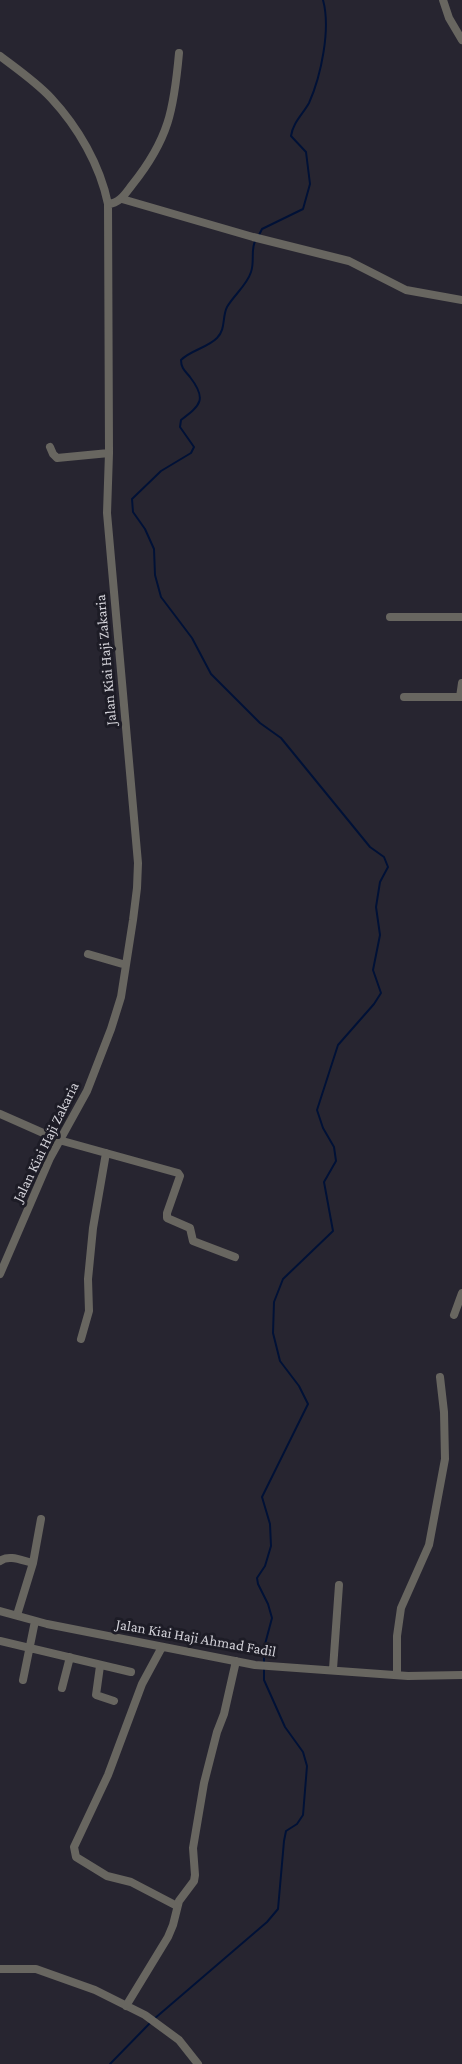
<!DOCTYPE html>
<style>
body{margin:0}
canvas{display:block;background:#272530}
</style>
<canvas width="462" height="2064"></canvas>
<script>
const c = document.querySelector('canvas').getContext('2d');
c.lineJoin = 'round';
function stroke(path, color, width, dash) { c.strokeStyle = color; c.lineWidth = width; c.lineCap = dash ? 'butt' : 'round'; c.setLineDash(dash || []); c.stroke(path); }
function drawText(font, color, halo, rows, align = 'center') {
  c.font = font + ' "Crimson Pro",serif'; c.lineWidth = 6; c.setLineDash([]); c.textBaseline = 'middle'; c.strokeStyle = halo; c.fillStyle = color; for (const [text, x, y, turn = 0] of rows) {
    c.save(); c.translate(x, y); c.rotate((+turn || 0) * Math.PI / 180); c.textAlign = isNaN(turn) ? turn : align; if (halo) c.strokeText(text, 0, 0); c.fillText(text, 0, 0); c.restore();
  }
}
const stream = new Path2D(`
 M 259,235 L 262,229 L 303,209 L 310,184 L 306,152 L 291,136 C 293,122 303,114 309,103 C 321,76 331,29 323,0
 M 256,239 C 250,249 255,261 251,272 C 247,285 234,295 227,307 C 222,317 226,329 217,338 C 207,348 191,350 181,360 C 181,368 185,371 190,377 C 207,399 201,405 181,420 L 180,427 L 194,447 L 191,453 L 161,471 L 132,499 L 133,512 L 145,529 L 154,549 L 155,575 L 161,597 L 192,638 L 211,674 L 260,723 L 281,738 L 370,847 L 384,857 L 388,867 L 380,882 L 376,907 L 380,935 L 373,970 L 381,993 L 374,1004 L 338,1045 L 317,1110 L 323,1128 L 334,1147 L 336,1161 L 324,1182 L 333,1231 L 283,1279 L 274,1302 L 273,1333 L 280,1361 L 299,1386 L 308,1404 L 262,1497 L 270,1524 L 271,1546 L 265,1566 L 257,1578 L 258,1584 L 268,1604 L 272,1618 L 264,1648 L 264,1662
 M 154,2019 L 267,1922 L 278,1909 L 284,1841 L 286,1831 L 297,1824 L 303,1815 L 307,1766 L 303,1752 L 285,1727 L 264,1680 L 264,1668
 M 110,2064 L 150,2023`);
const minor = new Path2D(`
 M 443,0 L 449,18 L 462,40
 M 0,56 C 17,69 36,82 51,98 C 78,127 100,165 108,204 L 109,453 L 107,513 L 138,863 L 137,888 L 133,920 L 121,997 L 111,1029 L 87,1091 L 50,1158 L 0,1274
 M 122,199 L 253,237 L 349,261 L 406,290 L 462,300
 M 108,204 C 120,203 125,194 132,185 C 169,139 174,109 179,53
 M 50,447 L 53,454 L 57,458 L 109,453
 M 390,617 L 462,617
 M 404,697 L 462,697
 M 460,697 L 462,683
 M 88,954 L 126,965
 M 0,1114 L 59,1140 L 178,1173 L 180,1176 L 167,1213 L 167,1218 L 190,1228 L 193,1241 L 235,1257
 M 454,1315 L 462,1293
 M 81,1339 L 89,1311 L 88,1279 L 93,1228 L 106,1153
 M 0,1561 C 9,1554 23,1561 33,1563 L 17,1615
 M 33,1563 L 41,1519
 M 0,1611 L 47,1624 L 255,1665 L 408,1676 L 462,1675
 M 0,1641 L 131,1672
 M 162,1647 L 142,1684 L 108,1775 L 74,1847 L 76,1857 L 107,1876 L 131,1882 L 177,1906
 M 100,1666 L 96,1695 L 114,1701
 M 333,1669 L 339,1585
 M 397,1675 L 397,1636 L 401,1608 L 429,1545 L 445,1459 L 444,1412 L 440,1377
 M 23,1680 L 35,1621
 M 62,1688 L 70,1657
 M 0,1969 L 36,1969 L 95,1990 L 145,2015 L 179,2040 L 198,2064
 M 126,2006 L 168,1937 L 173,1925 L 179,1901 L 194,1881 L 195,1875 L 193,1848 L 204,1783 L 217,1732 L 224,1714 L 236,1661`);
const streetNames = [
 ["Jalan Kiai Haji Zakaria",106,660,-95],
 ["Jalan Kiai Haji Zakaria",46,1142,-64],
 ["Jalan Kiai Haji Ahmad Fadil",196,1638,10]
];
stroke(stream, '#001136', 2);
stroke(minor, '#686660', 8);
drawText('15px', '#d2d1d8', '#1d1c26', streetNames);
</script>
